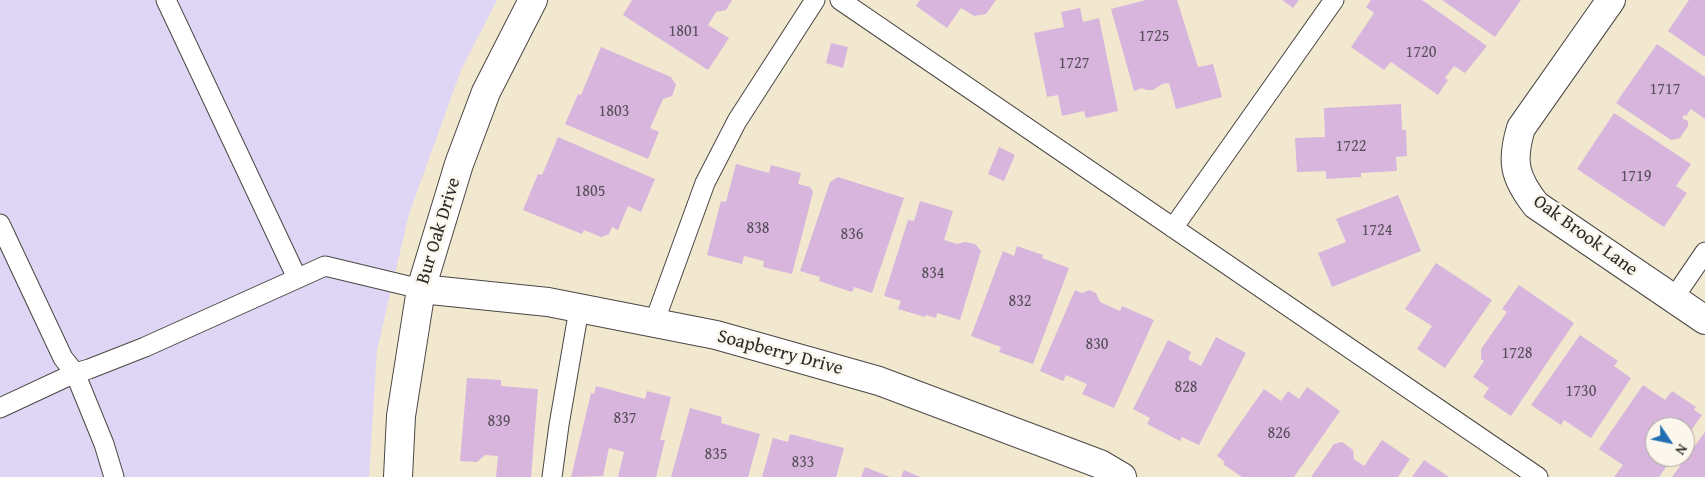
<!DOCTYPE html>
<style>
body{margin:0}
#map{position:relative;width:1705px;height:477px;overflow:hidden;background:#f2e8cf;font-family:"Gentium Book Plus",serif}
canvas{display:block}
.north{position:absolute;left:1645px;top:417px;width:50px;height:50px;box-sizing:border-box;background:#fbf7ec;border:1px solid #a8a59f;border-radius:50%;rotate:124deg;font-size:14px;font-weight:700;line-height:20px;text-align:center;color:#2b2b2b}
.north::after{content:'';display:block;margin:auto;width:18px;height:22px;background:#1f6fb2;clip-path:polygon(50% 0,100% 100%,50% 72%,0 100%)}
</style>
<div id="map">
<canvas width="1705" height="477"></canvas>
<div class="north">N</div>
</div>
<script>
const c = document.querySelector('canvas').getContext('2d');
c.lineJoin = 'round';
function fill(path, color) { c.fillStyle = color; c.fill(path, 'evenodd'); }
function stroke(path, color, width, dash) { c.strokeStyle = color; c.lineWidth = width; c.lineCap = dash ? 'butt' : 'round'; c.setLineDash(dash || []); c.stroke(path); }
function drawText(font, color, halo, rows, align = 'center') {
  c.font = font + ' "Gentium Book Plus",serif'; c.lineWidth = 5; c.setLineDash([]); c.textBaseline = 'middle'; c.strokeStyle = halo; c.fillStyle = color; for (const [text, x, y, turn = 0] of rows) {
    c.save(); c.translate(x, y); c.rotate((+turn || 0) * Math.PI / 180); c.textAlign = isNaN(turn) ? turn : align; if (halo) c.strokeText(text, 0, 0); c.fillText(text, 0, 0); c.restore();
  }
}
const built = new Path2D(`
 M 0,0 L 497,0 L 461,70 L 409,214 L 377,350 L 369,477 L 0,477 Z`);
const building = new Path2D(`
 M 632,0 L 732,0 L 726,10 L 716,12 L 708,25 L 729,38 L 708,70 L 623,15 Z
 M 920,0 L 996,0 L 986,14 L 974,16 L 961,8 L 947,28 L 916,6 Z
 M 1146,0 L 1177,0 L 1198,67 L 1213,64 L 1222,97 L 1176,109 L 1169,83 L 1162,84 L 1153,90 L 1146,90 L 1142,88 L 1134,91 L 1111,9 Z
 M 1282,0 L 1299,0 L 1293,8 Z
 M 1371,0 L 1422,0 L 1487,46 L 1465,73 L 1454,66 L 1445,78 L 1448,80 L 1438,95 L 1391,62 L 1384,70 L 1351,47 L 1374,13 L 1366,7 Z
 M 1442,0 L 1521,0 L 1495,37 Z
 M 1689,0 L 1705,0 L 1705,57 L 1668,31 Z
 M 1080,8 L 1083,22 L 1099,18 L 1118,111 L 1086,118 L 1084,111 L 1062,116 L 1058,95 L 1047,97 L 1034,33 L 1064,27 L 1061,12 Z
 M 831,43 L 848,47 L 843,68 L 826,63 Z
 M 1657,44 L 1705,77 L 1705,119 L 1691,109 L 1686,116 L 1684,115 L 1682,118 L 1688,121 L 1688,126 L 1680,138 L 1671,140 L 1616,103 Z
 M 601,47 L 671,77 L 676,85 L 672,96 L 663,99 L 650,128 L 659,132 L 648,159 L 565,124 L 578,94 L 581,95 Z
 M 1401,104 L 1402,130 L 1406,130 L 1407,156 L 1396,157 L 1397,171 L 1361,173 L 1361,177 L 1326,179 L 1326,171 L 1297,172 L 1295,138 L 1325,137 L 1324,108 Z
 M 1614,113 L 1691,164 L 1676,186 L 1687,193 L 1664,227 L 1577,169 Z
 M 558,137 L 655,179 L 641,212 L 628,206 L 618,230 L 612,227 L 609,234 L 601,237 L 584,230 L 582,234 L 523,210 L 538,174 L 542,175 Z
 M 999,147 L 1015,155 L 1004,181 L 988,174 Z
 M 736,164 L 769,173 L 771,165 L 801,173 L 798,184 L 810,187 L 813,192 L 792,274 L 763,267 L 764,261 L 744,256 L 742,264 L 707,255 L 721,201 L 726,202 Z
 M 838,177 L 904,198 L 872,293 L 854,287 L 852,292 L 819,281 L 820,277 L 800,271 L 830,182 Z
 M 1398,195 L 1421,251 L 1332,287 L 1318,253 L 1346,242 L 1336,219 Z
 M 920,201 L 953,211 L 944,240 L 957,244 L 965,242 L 975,244 L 981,251 L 960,320 L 937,313 L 936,318 L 926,315 L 925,317 L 898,309 L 901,301 L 884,296 L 908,220 L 914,221 Z
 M 1017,246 L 1043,255 L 1042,258 L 1069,268 L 1033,364 L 999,352 L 1001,347 L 971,336 L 1003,251 L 1014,256 Z
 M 1436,263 L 1492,300 L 1445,368 L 1417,349 L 1432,326 L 1405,309 Z
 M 1519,285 L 1574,323 L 1511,416 L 1483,397 L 1489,388 L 1473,377 L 1484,361 L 1481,359 L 1481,349 L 1507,312 L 1502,309 Z
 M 1075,290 L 1082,293 L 1089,290 L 1096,293 L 1100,302 L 1120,311 L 1122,306 L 1154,320 L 1114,408 L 1082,394 L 1087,384 L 1066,375 L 1063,381 L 1040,371 Z
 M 1580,335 L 1618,361 L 1614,366 L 1631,378 L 1591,438 L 1564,420 L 1561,425 L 1531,405 Z
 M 1216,337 L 1246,353 L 1199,445 L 1182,437 L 1180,441 L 1147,424 L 1150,418 L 1133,409 L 1168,340 L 1191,352 L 1188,359 L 1201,366 Z
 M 467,378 L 501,380 L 501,386 L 538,389 L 531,477 L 496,477 L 498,456 L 485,455 L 477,462 L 460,461 Z
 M 1643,385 L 1665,400 L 1672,391 L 1696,407 L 1694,410 L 1702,415 L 1685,439 L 1685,427 L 1655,427 L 1655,457 L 1673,457 L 1659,477 L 1614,477 L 1623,465 L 1599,449 Z
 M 596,386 L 645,399 L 647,391 L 671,397 L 660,440 L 665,440 L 656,477 L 618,477 L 624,452 L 609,448 L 603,476 L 571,477 L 591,393 L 594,394 Z
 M 1307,387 L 1340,411 L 1294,477 L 1242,477 L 1223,464 L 1225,462 L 1217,456 L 1264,389 L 1281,401 L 1288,391 L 1299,399 Z
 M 690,408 L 722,417 L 721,423 L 760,434 L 748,477 L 671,477 Z
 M 1705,432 L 1705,477 L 1672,477 Z
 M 790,434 L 844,448 L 836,477 L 762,477 L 773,438 L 788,442 Z
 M 1382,440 L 1410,459 L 1398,477 L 1311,477 L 1334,444 L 1342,442 L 1353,450 L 1354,459 L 1364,466 Z
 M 1424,460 L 1449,477 L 1412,477 Z
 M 865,467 L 890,477 L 861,477 Z
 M 904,470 L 920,477 L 901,477 Z`);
const lane = new Path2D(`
 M 166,0 L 297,278
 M 840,0 L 1538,477
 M 0,224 L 63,358 L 75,373 L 104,444 L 114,477
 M 1173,228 L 1334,0
 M 1673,299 L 1705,252
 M 654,323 L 705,183 L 737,121 L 815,0
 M 0,408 L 75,373 L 89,369 L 145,347 L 325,266 L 421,289
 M 552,477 L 559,425 L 579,309`);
const street = new Path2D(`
 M 1611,0 L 1521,128 C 1511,161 1514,177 1536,205 L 1705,320
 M 421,289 L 548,302 L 716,335 L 879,381 L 1100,464 L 1122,477`);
const secondary = new Path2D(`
 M 398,477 L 401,416 L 421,289 L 459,164 L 486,92 L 533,0`);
const numberNames = [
 ["1801",684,32],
 ["1725",1154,37],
 ["1720",1421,53],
 ["1727",1074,64],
 ["1717",1665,90],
 ["1803",614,112],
 ["1722",1351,147],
 ["1719",1636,177],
 ["1805",590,192],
 ["838",758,229],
 ["1724",1377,231],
 ["836",852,235],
 ["834",933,274],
 ["832",1020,302],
 ["830",1097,345],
 ["1728",1517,354],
 ["828",1186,388],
 ["1730",1581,392],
 ["837",625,419],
 ["839",499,422],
 ["826",1279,434],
 ["835",716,455],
 ["833",803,463]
];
const streetNames = [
 ["Bur Oak Drive",439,231,-73],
 ["Oak Brook Lane",1585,236,36],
 ["Soapberry Drive",780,353,15]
];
fill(built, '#dfd5f5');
fill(building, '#d7b5dd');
stroke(lane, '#494744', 21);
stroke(street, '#494744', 30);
stroke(secondary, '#494744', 30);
stroke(lane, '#fff', 19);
stroke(street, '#fff', 28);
stroke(secondary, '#fff', 28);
drawText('16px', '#564e58', null, numberNames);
drawText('19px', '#2b2b2b', '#fbf7ec', streetNames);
</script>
